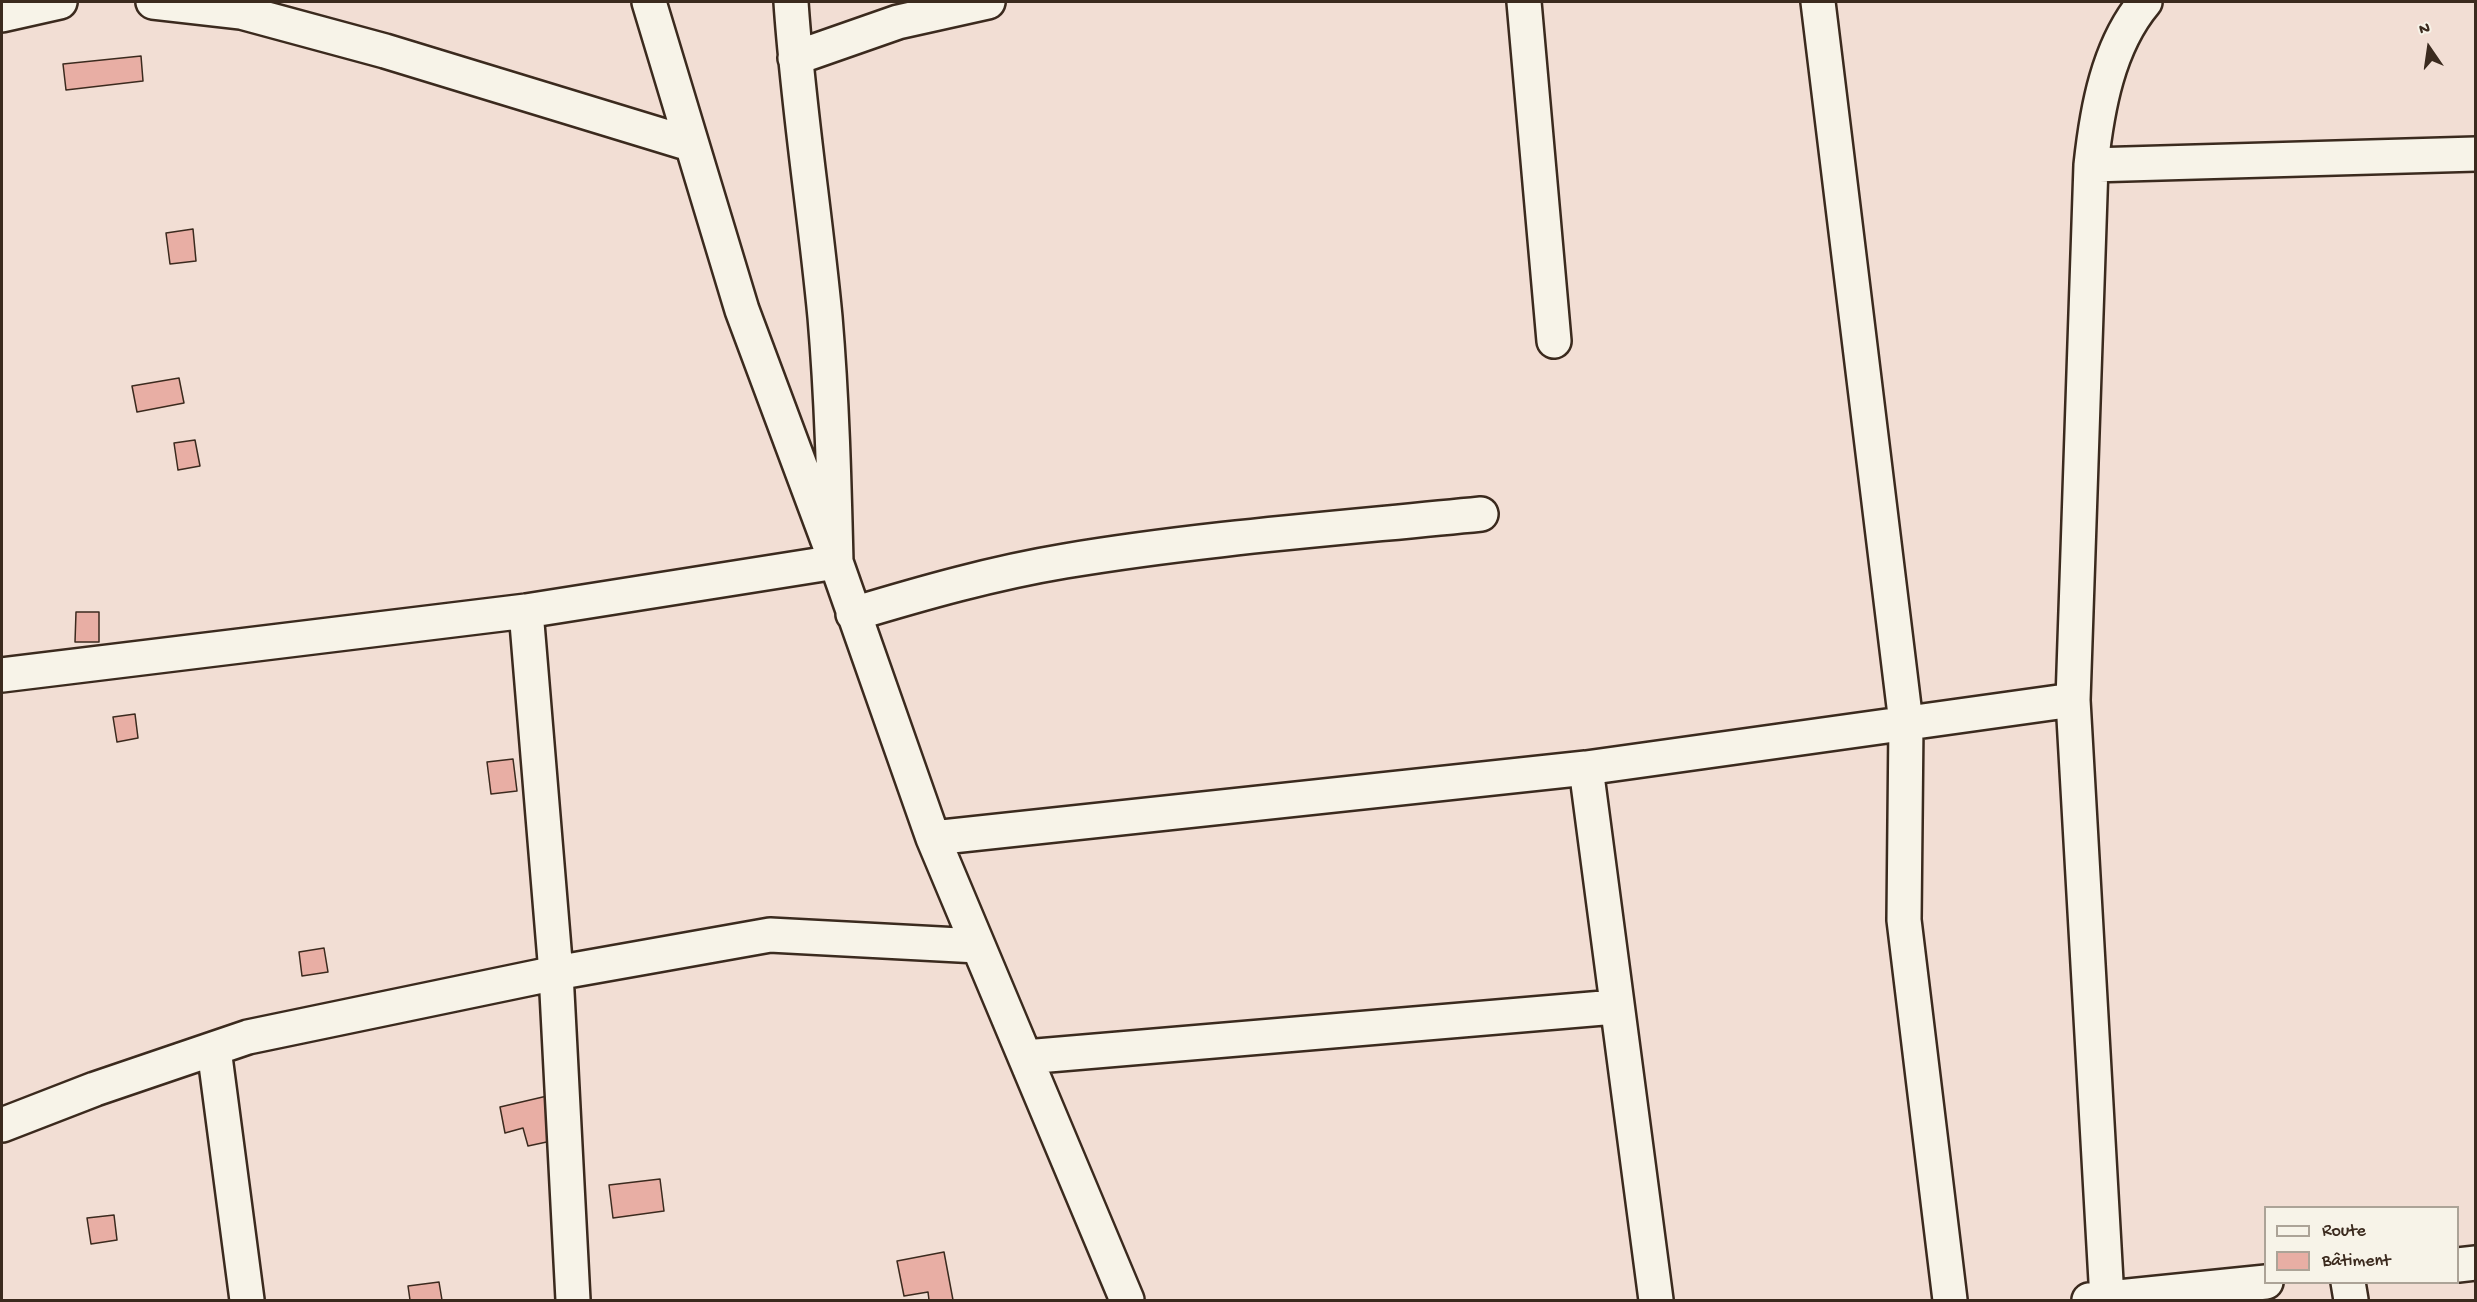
<!DOCTYPE html>
<meta charset="utf-8">
<style>
body{margin:0}
#map{position:relative;width:2477px;height:1302px;overflow:hidden;background:#f2ded4;font-family:"Gochi Hand",sans-serif}
canvas{display:block}
.frame{position:absolute;inset:0;border:3px solid #3b2a1e;pointer-events:none}
.legend{position:absolute;left:2264px;top:1206px;width:195px;height:78px;box-sizing:border-box;background:#f7f3e8;border:2px solid #aca397;margin:0;padding:8px 10px;list-style:none;font-size:18px;color:#3b2a1e}
.legend li{display:flex;align-items:center;gap:12px;height:30px}
.legend b{width:30px;border:2px solid #aca397}
.north{position:absolute;left:2399px;top:18px;width:60px;height:60px;-webkit-text-stroke:4px #f7f3e8;paint-order:stroke;rotate:347deg;font-size:16px;font-weight:700;line-height:24px;text-align:center;color:#3b2a1e}
.north::after{content:'';display:block;margin:auto;width:21px;height:27px;background:#3b2a1e;clip-path:polygon(50% 0,100% 100%,50% 72%,0 100%)}
</style>
<div id="map">
<canvas width="2477" height="1302"></canvas>
<div class="frame"></div>
<ul class="legend">
<li><b style="height:8px;background:#f7f3e8"></b>Route</li>
<li><b style="height:16px;background:#e8aea4"></b>Bâtiment</li>
</ul>
<div class="north">N</div>
</div>
<script>
const c = document.querySelector('canvas').getContext('2d');
c.lineJoin = 'round';
function fill(path, color) { c.fillStyle = color; c.fill(path, 'evenodd'); }
function stroke(path, color, width, dash) { c.strokeStyle = color; c.lineWidth = width; c.lineCap = dash ? 'butt' : 'round'; c.setLineDash(dash || []); c.stroke(path); }
const building = new Path2D(`
 M 141,56 L 143,81 L 66,90 L 63,64 Z
 M 193,229 L 196,261 L 170,264 L 166,233 Z
 M 179,378 L 184,403 L 137,412 L 132,386 Z
 M 195,440 L 200,466 L 178,470 L 174,443 Z
 M 76,612 L 99,612 L 99,642 L 75,642 Z
 M 135,714 L 138,738 L 117,742 L 113,717 Z
 M 513,759 L 517,791 L 491,794 L 487,762 Z
 M 324,948 L 328,972 L 302,976 L 299,952 Z
 M 547,1096 L 556,1140 L 528,1146 L 523,1128 L 505,1133 L 500,1107 Z
 M 660,1179 L 664,1211 L 613,1218 L 609,1185 Z
 M 114,1215 L 117,1240 L 91,1244 L 87,1218 Z
 M 944,1252 L 953,1300 L 929,1300 L 928,1292 L 904,1296 L 897,1261 Z
 M 439,1282 L 442,1300 L 410,1300 L 408,1286 Z`);
const street = new Path2D(`
 M 153,2 L 241,12 L 385,51 L 690,144
 M 649,2 L 742,310 L 836,562 L 933,838 L 1127,1300
 M 1524,2 L 1554,341
 M 1818,2 L 1906,723 L 1904,920 L 1950,1300
 M 2,15 L 60,2
 M 795,58 L 898,22 L 988,2
 M 2091,165 L 2476,154
 M 526,611 L 556,973 L 573,1300
 M 853,614 C 923,593 993,573 1065,561 C 1203,538 1343,528 1481,514
 M 2,675 L 526,611 L 836,562 C 834,480 832,399 825,317 C 815,212 798,107 791,2
 M 1586,768 L 1656,1300
 M 933,838 L 1586,768 L 2073,700
 M 214,1049 L 247,1300
 M 1025,1057 L 1615,1007
 M 2,1125 L 95,1089 L 248,1037 L 556,973 L 770,935 L 978,946
 M 2458,1265 L 2476,1263
 M 2348,1282 L 2351,1300
 M 2107,1299 L 2073,700 L 2091,165 C 2097,109 2108,46 2145,2
 M 2089,1300 L 2266,1282`);
fill(building, '#e8aea4');
stroke(building, '#3b2a1e', 1.5);
stroke(street, '#3b2a1e', 38);
stroke(street, '#f7f3e8', 33);
</script>
